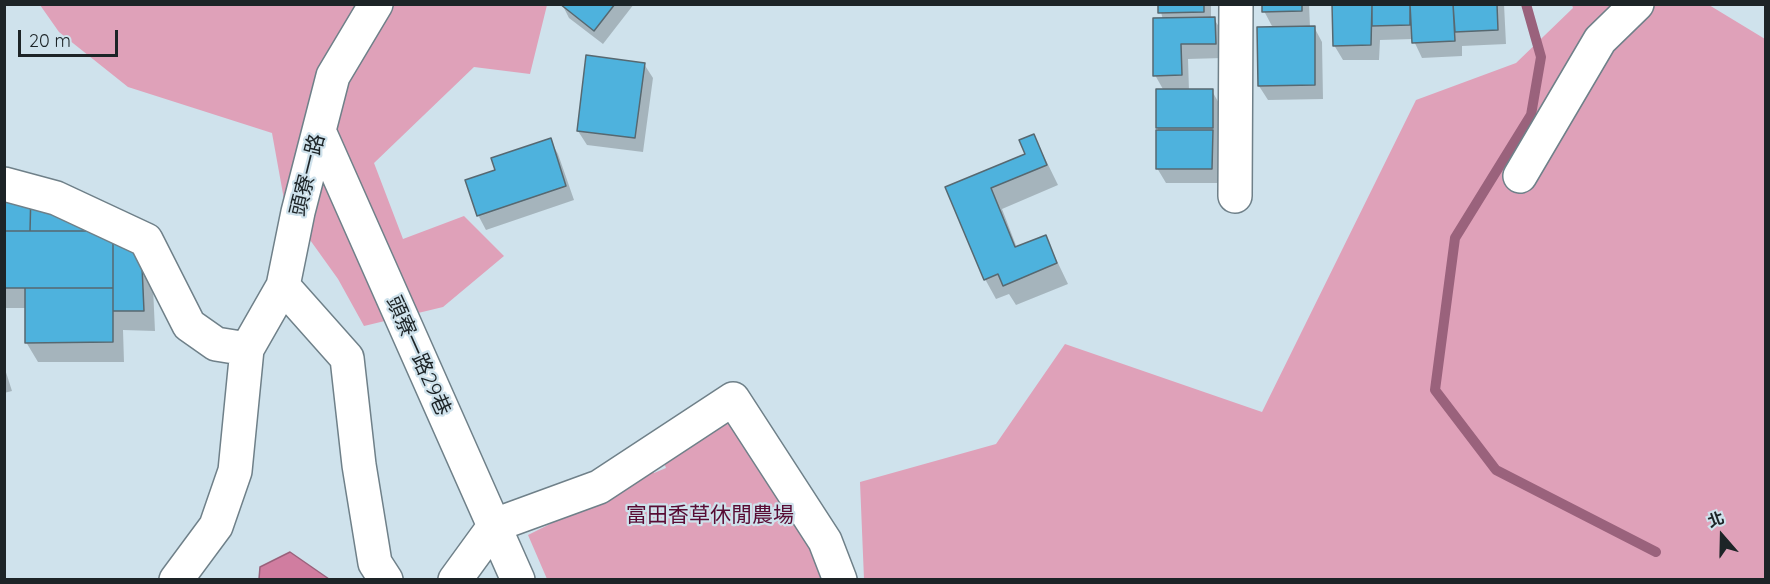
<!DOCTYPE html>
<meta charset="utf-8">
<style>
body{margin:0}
#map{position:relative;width:1770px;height:584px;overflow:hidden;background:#cfe2ec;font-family:Quicksand,"Noto Sans TC",sans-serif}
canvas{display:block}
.frame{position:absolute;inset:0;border:6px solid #1d2427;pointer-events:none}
.north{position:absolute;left:1692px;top:506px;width:60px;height:60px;-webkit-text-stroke:4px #cfe2ec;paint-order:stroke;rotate:340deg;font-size:16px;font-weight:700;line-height:24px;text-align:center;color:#1d2427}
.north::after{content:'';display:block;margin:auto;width:21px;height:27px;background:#1d2427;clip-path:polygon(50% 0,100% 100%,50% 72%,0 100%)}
.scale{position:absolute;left:18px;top:30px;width:100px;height:27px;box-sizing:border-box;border:3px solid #1d2427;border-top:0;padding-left:8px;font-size:18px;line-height:21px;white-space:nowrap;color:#1d2427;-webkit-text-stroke:4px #cfe2ec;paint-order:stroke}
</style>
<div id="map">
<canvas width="1770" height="584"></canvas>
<div class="frame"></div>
<div class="north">北</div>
<div class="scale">20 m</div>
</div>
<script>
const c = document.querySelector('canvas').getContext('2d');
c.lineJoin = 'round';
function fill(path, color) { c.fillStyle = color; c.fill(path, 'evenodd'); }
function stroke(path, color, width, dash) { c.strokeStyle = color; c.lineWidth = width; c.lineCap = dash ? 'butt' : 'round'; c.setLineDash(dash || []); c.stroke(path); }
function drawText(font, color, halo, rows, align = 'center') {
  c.font = font + ' Quicksand,"Noto Sans TC",sans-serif'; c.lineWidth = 4.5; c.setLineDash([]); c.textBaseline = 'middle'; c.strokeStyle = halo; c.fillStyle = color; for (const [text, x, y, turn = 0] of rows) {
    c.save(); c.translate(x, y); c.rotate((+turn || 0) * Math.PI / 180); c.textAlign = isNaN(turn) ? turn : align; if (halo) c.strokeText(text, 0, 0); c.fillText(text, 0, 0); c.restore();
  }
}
const green = new Path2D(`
 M 40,5 L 547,5 L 530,74 L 474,67 L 374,163 L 403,239 L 464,216 L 504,256 L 443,307 L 364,326 L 338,279 L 285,205 L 272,133 L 128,87 L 59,32 Z
 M 1572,5 L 1709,5 L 1765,39 L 1765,579 L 864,579 L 860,482 L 996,444 L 1065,344 L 1262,412 L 1416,100 L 1516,63 L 1573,8 Z
 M 747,409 L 832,579 L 547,579 L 528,535 L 570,514 L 649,460 L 654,473 L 666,468 L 661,455 Z`);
const water = new Path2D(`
 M 290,552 L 329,579 L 259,579 L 260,567 Z`);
const shadow = new Path2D(`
 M 562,4 L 634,4 L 603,44 L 569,18 Z
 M 1159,4 L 1211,4 L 1211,19 L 1214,19 L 1223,33 L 1223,58 L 1188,59 L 1189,91 L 1212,91 L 1220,105 L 1220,183 L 1166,183 L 1157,168 L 1158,128 L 1164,91 L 1155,75 L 1163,20 Z
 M 1264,4 L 1309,4 L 1310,27 L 1314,27 L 1322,42 L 1323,99 L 1268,100 L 1259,86 L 1273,28 L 1264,11 Z
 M 1334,4 L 1504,4 L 1506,44 L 1462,46 L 1462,56 L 1422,58 L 1413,39 L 1380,40 L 1379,60 L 1343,60 L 1334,45 Z
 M 644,64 L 653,78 L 643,152 L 587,145 L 578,131 Z
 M 1034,136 L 1058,185 L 1002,209 L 1017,248 L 1045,236 L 1068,284 L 1016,305 L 1009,294 L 996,299 L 985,279 L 947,188 L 1027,155 Z
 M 550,140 L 558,154 L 574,200 L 486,230 L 478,215 L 497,171 Z
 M 4,188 L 151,243 L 155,331 L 123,330 L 124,362 L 38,362 L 26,342 L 26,308 L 4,308 Z
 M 4,366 L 12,391 L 4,393 Z`);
const stream = new Path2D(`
 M 1526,4 L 1541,57 L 1531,115 L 1455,238 L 1435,390 L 1496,470 L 1656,552`);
const building = new Path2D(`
 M 560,4 L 615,4 L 594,31 Z
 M 1158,4 L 1204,4 L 1204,12 L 1158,13 Z
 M 1262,4 L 1302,4 L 1302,11 L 1262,12 Z
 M 1332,4 L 1372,4 L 1371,45 L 1333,46 Z
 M 1372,4 L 1410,4 L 1410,25 L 1372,26 Z
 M 1410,4 L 1453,4 L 1455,41 L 1412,43 Z
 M 1453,4 L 1497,4 L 1498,30 L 1455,32 Z
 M 1215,17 L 1216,44 L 1181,44 L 1182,75 L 1153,76 L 1153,18 Z
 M 1315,26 L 1315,85 L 1258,86 L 1257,27 Z
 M 586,55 L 645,63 L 635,138 L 577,131 Z
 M 1156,89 L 1213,89 L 1213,128 L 1156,128 Z
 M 1156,130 L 1213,130 L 1212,169 L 1156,169 Z
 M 1034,134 L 1047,165 L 991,188 L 1015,247 L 1046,235 L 1057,263 L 1003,286 L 998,274 L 984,280 L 945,187 L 1025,154 L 1019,140 Z
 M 551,138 L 566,186 L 477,216 L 465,180 L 495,170 L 491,158 Z
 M 4,187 L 31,193 L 30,231 L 4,231 Z
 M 31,189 L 140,221 L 144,311 L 113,311 L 113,231 L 30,231 Z
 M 4,231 L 113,231 L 113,288 L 4,288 Z
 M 25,288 L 113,288 L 113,342 L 25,343 Z`);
const minor = new Path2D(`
 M 319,131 L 518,580
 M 1520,176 L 1600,40 L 1637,4
 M 4,184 L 56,198 L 146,240 L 189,325 L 216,344 L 247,349 L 283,286 L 298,212 L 333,76 L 376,4
 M 1235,196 L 1236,4
 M 283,286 L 347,358 L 359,465 L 375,563 L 386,580
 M 176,580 L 216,526 L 235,471 L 247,349
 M 455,580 L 495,525 L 599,487 L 733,399 L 825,541 L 840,580`);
const streetNames = [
 ["頭寮一路",308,175,-76],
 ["頭寮一路29巷",418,356,66]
];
const parkNames = [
 ["富田香草休閒農場",710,516]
];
fill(green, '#dfa1b9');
fill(water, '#d07da0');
stroke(water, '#9a627c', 1.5);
fill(shadow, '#0003');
stroke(stream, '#9a627c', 10);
fill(building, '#4eb2dd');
stroke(building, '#576870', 1.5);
stroke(minor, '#6f8089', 36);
stroke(minor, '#fff', 33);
drawText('21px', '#1d2427', '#cfe2ec', streetNames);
drawText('21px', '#580c34', '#cfe2ec', parkNames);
</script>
